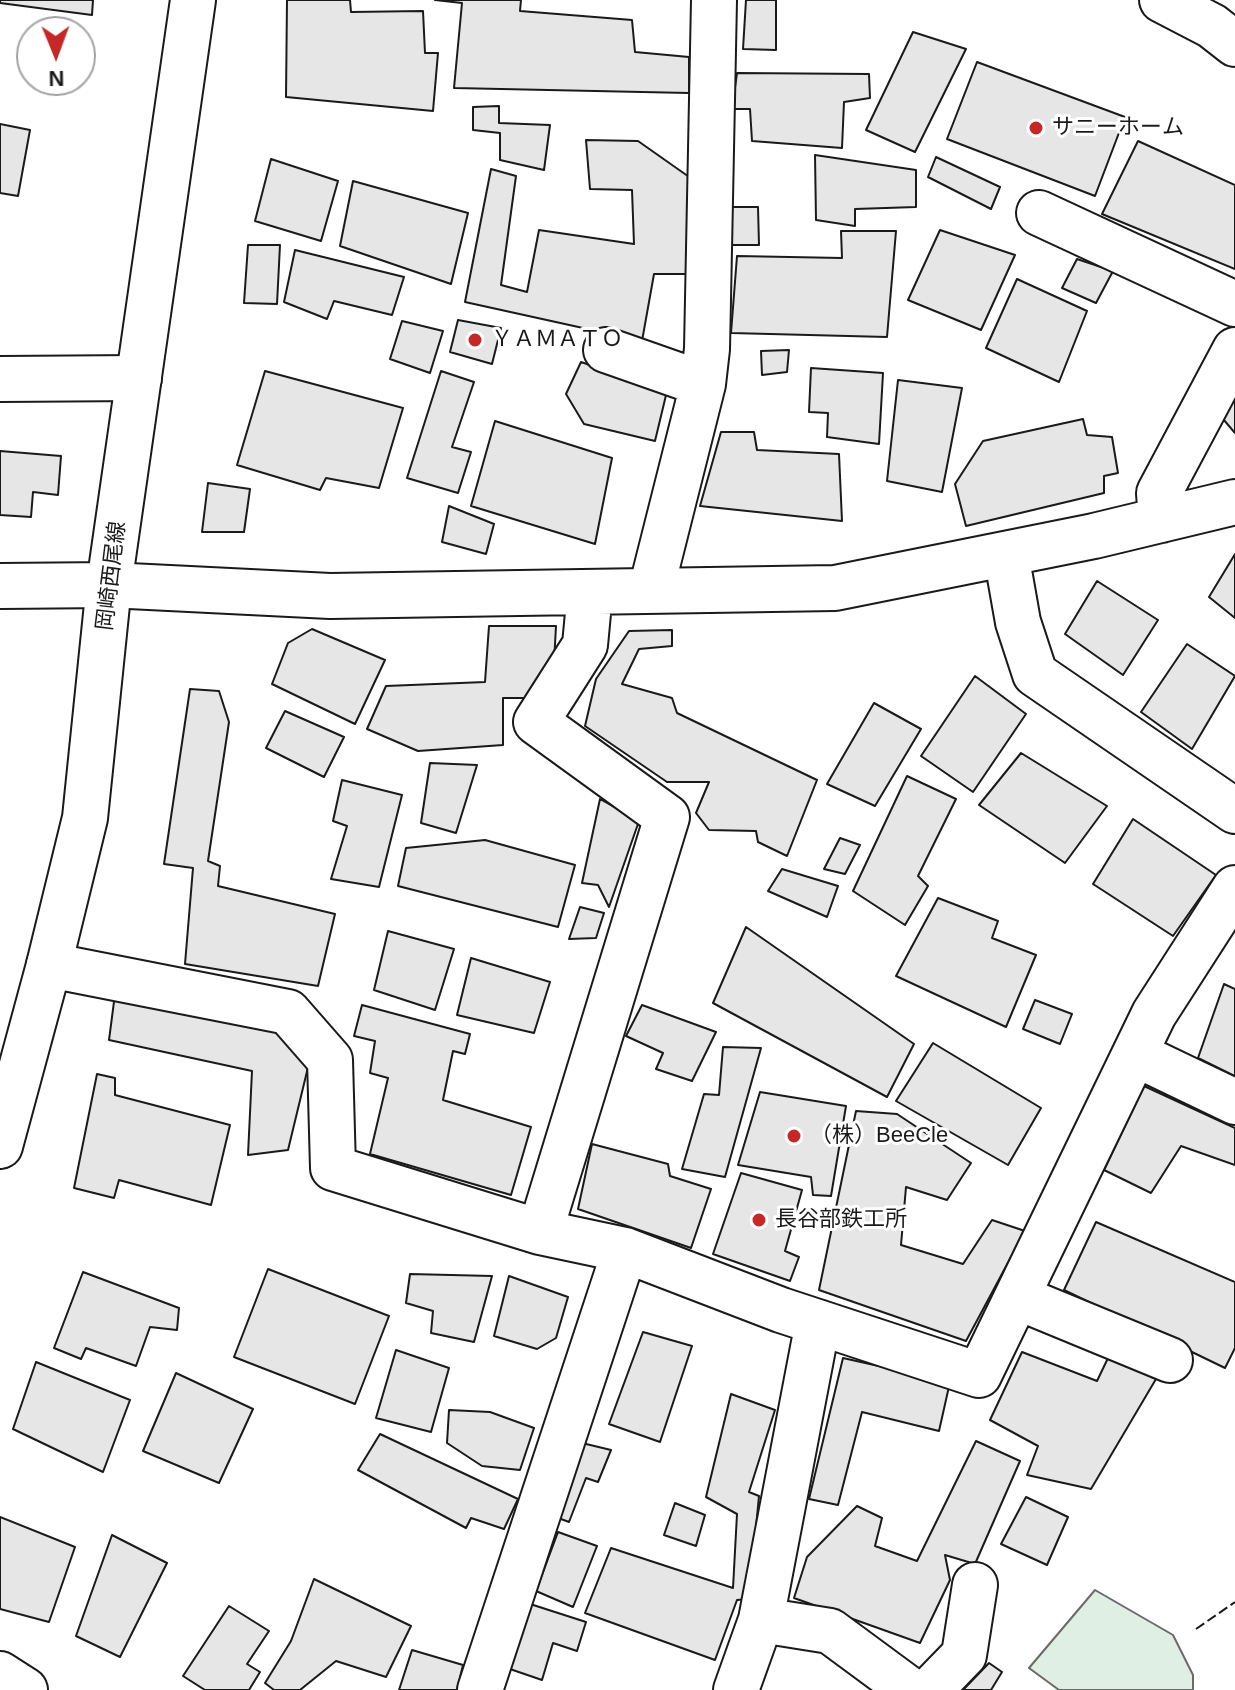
<!DOCTYPE html>
<meta charset="utf-8">
<style>
body{margin:0}
#map{position:relative;width:1235px;height:1690px;overflow:hidden;background:#fff;font-family:Helvetica,sans-serif}
canvas{display:block}
.north{position:absolute;left:16px;top:16px;width:80px;height:80px;box-sizing:border-box;background:#fff;border:2px solid #a3a3a3;border-radius:50%;rotate:179deg;font-size:22px;font-weight:700;line-height:32px;text-align:center;color:#1a1a1a}
.north::after{content:'';display:block;margin:auto;width:28px;height:36px;background:#c62828;clip-path:polygon(50% 0,100% 100%,50% 72%,0 100%)}
</style>
<div id="map">
<canvas width="1235" height="1690"></canvas>
<div class="north">N</div>
</div>
<script>
const c = document.querySelector('canvas').getContext('2d');
c.lineJoin = 'round';
function fill(path, color) { c.fillStyle = color; c.fill(path, 'evenodd'); }
function stroke(path, color, width, dash) { c.strokeStyle = color; c.lineWidth = width; c.lineCap = dash ? 'butt' : 'round'; c.setLineDash(dash || []); c.stroke(path); }
function drawText(font, color, halo, rows, align = 'center') {
  c.font = font + ' Helvetica,"Noto Sans JP",sans-serif'; c.lineWidth = 6; c.setLineDash([]); c.textBaseline = 'middle'; c.strokeStyle = halo; c.fillStyle = color; for (const [text, x, y, turn = 0] of rows) {
    c.save(); c.translate(x, y); c.rotate((+turn || 0) * Math.PI / 180); c.textAlign = isNaN(turn) ? turn : align; if (halo) c.strokeText(text, 0, 0); c.fillText(text, 0, 0); c.restore();
  }
}
const green = new Path2D(`
 M 1095,1590 L 1173,1635 L 1193,1675 L 1193,1690 L 1059,1690 L 1029,1668 Z`);
const building = new Path2D(`
 M 0,0 L 93,0 L 92,15 L 0,3 Z
 M 287,0 L 350,0 L 351,12 L 423,11 L 425,53 L 438,53 L 433,111 L 286,97 Z
 M 435,0 L 521,0 L 520,11 L 632,20 L 635,52 L 689,57 L 689,93 L 454,88 L 462,3 Z
 M 746,0 L 776,0 L 776,50 L 743,49 Z
 M 913,32 L 966,49 L 915,152 L 866,130 Z
 M 977,62 L 1125,117 L 1095,196 L 947,139 Z
 M 737,73 L 869,74 L 870,98 L 844,102 L 842,148 L 752,141 L 750,109 L 732,109 Z
 M 499,106 L 499,123 L 550,125 L 544,170 L 500,160 L 500,133 L 473,130 L 473,107 Z
 M 0,124 L 30,130 L 18,196 L 0,193 Z
 M 586,140 L 638,141 L 692,179 L 694,274 L 654,274 L 642,341 L 465,302 L 491,169 L 516,176 L 501,285 L 527,292 L 539,230 L 634,244 L 632,190 L 590,189 Z
 M 1138,141 L 1235,185 L 1235,269 L 1102,214 Z
 M 815,155 L 916,170 L 916,207 L 855,209 L 855,226 L 816,220 Z
 M 936,157 L 1000,187 L 991,209 L 928,177 Z
 M 271,159 L 338,181 L 321,241 L 255,221 Z
 M 353,181 L 468,213 L 451,284 L 340,246 Z
 M 728,207 L 758,207 L 759,245 L 730,245 Z
 M 940,230 L 1015,255 L 981,330 L 908,300 Z
 M 841,231 L 896,231 L 887,337 L 731,333 L 737,256 L 842,258 Z
 M 248,245 L 280,245 L 277,304 L 244,303 Z
 M 295,250 L 404,277 L 392,315 L 334,301 L 327,319 L 284,302 Z
 M 1077,259 L 1113,271 L 1096,303 L 1062,288 Z
 M 1017,279 L 1087,311 L 1059,382 L 986,348 Z
 M 458,320 L 501,328 L 492,364 L 450,352 Z
 M 402,321 L 443,331 L 430,373 L 390,359 Z
 M 789,350 L 787,372 L 762,375 L 761,351 Z
 M 581,362 L 667,391 L 655,441 L 584,424 L 566,394 Z
 M 811,368 L 883,373 L 879,444 L 827,437 L 828,413 L 809,412 Z
 M 265,371 L 403,408 L 379,488 L 326,478 L 320,490 L 237,465 Z
 M 441,371 L 474,382 L 452,447 L 471,452 L 458,493 L 407,478 Z
 M 898,380 L 962,388 L 942,492 L 887,481 Z
 M 1235,399 L 1235,433 L 1218,413 Z
 M 1083,419 L 1087,435 L 1112,437 L 1118,473 L 1104,476 L 1104,493 L 966,526 L 955,484 L 983,441 Z
 M 495,421 L 612,458 L 595,544 L 471,506 Z
 M 721,432 L 754,432 L 757,450 L 839,454 L 842,521 L 700,506 Z
 M 0,451 L 61,456 L 58,495 L 33,492 L 31,517 L 0,515 Z
 M 208,483 L 250,489 L 244,532 L 202,532 Z
 M 449,506 L 494,524 L 486,554 L 442,542 Z
 M 1235,554 L 1235,618 L 1209,597 Z
 M 1097,581 L 1158,620 L 1123,675 L 1065,634 Z
 M 489,626 L 556,626 L 554,663 L 531,698 L 503,698 L 503,745 L 418,751 L 367,729 L 386,686 L 485,682 Z
 M 312,629 L 385,660 L 355,724 L 272,684 L 288,643 Z
 M 672,630 L 672,646 L 639,649 L 622,684 L 672,698 L 677,713 L 817,780 L 787,856 L 758,842 L 756,831 L 709,830 L 696,813 L 709,782 L 667,782 L 585,726 L 596,679 L 629,631 Z
 M 1187,644 L 1235,676 L 1192,749 L 1141,712 Z
 M 975,676 L 1026,714 L 973,792 L 921,756 Z
 M 190,689 L 219,691 L 229,722 L 208,861 L 220,866 L 218,886 L 335,914 L 318,986 L 185,964 L 193,868 L 164,864 Z
 M 874,703 L 921,729 L 875,806 L 827,784 Z
 M 285,711 L 344,737 L 324,777 L 266,748 Z
 M 1021,753 L 1107,806 L 1065,863 L 979,805 Z
 M 430,763 L 477,765 L 456,833 L 421,823 Z
 M 907,776 L 956,799 L 918,876 L 928,886 L 905,925 L 853,891 Z
 M 342,780 L 402,795 L 379,887 L 331,879 L 347,826 L 333,821 Z
 M 600,799 L 639,821 L 609,907 L 598,885 L 582,883 Z
 M 1133,819 L 1216,875 L 1173,936 L 1093,884 Z
 M 840,838 L 860,845 L 845,874 L 824,869 Z
 M 485,840 L 575,865 L 558,927 L 398,886 L 406,848 Z
 M 782,869 L 838,886 L 827,917 L 768,891 Z
 M 938,898 L 998,921 L 992,938 L 1036,955 L 1006,1027 L 896,976 Z
 M 580,907 L 604,913 L 596,938 L 569,939 Z
 M 746,927 L 914,1044 L 887,1097 L 713,1003 Z
 M 388,931 L 454,949 L 435,1010 L 374,990 Z
 M 471,958 L 550,982 L 534,1033 L 457,1015 Z
 M 1224,984 L 1235,989 L 1235,1076 L 1198,1058 Z
 M 115,994 L 271,1022 L 310,1059 L 288,1150 L 248,1155 L 252,1071 L 109,1040 Z
 M 1035,1000 L 1072,1014 L 1060,1044 L 1023,1029 Z
 M 362,1005 L 470,1034 L 465,1054 L 453,1051 L 443,1100 L 531,1127 L 511,1195 L 370,1154 L 388,1078 L 370,1073 L 375,1041 L 354,1036 Z
 M 642,1005 L 716,1032 L 692,1081 L 656,1069 L 663,1053 L 626,1036 Z
 M 933,1043 L 1041,1108 L 1008,1165 L 896,1101 Z
 M 723,1047 L 761,1048 L 725,1177 L 682,1169 L 704,1094 L 719,1095 Z
 M 97,1074 L 115,1078 L 115,1095 L 230,1125 L 211,1205 L 119,1180 L 114,1198 L 74,1188 Z
 M 1144,1086 L 1235,1128 L 1235,1165 L 1181,1146 L 1151,1193 L 1104,1170 Z
 M 760,1092 L 846,1106 L 831,1196 L 813,1195 L 811,1177 L 738,1165 Z
 M 856,1111 L 897,1114 L 971,1163 L 947,1200 L 906,1187 L 901,1245 L 963,1264 L 992,1220 L 1025,1231 L 966,1341 L 819,1290 Z
 M 592,1144 L 668,1164 L 670,1176 L 711,1189 L 691,1248 L 578,1209 Z
 M 741,1173 L 802,1190 L 785,1251 L 799,1257 L 790,1281 L 713,1254 Z
 M 1096,1222 L 1235,1282 L 1235,1348 L 1225,1368 L 1064,1290 Z
 M 268,1269 L 389,1316 L 355,1404 L 234,1357 Z
 M 83,1272 L 179,1308 L 177,1330 L 150,1327 L 136,1366 L 86,1348 L 81,1359 L 54,1348 Z
 M 410,1274 L 492,1276 L 474,1342 L 431,1333 L 433,1311 L 406,1303 Z
 M 509,1276 L 568,1297 L 556,1338 L 537,1349 L 494,1336 Z
 M 643,1332 L 692,1346 L 660,1442 L 609,1424 Z
 M 396,1350 L 449,1368 L 431,1432 L 376,1418 Z
 M 1022,1352 L 1097,1381 L 1109,1356 L 1156,1379 L 1091,1489 L 1027,1475 L 1038,1446 L 990,1420 Z
 M 843,1358 L 950,1382 L 939,1431 L 862,1412 L 838,1505 L 809,1499 Z
 M 36,1362 L 130,1400 L 103,1472 L 13,1429 Z
 M 176,1373 L 253,1409 L 219,1483 L 143,1451 Z
 M 731,1394 L 775,1410 L 749,1492 L 759,1496 L 749,1599 L 737,1600 L 715,1660 L 585,1613 L 611,1548 L 733,1588 L 737,1514 L 706,1497 Z
 M 449,1410 L 490,1412 L 534,1428 L 520,1470 L 482,1466 L 447,1443 Z
 M 380,1434 L 518,1499 L 504,1529 L 471,1518 L 466,1528 L 358,1470 Z
 M 976,1441 L 1020,1461 L 975,1564 L 945,1555 L 950,1580 L 920,1643 L 794,1598 L 807,1557 L 857,1506 L 882,1518 L 875,1546 L 917,1561 Z
 M 582,1443 L 611,1450 L 598,1482 L 586,1478 L 569,1522 L 553,1516 Z
 M 1026,1497 L 1068,1517 L 1047,1565 L 1001,1544 Z
 M 675,1503 L 705,1515 L 696,1546 L 664,1535 Z
 M 0,1517 L 75,1547 L 49,1622 L 0,1609 Z
 M 558,1532 L 597,1546 L 573,1607 L 536,1591 Z
 M 112,1535 L 167,1563 L 120,1657 L 76,1636 Z
 M 314,1579 L 411,1626 L 386,1677 L 336,1661 L 300,1690 L 274,1690 L 265,1683 L 291,1641 Z
 M 527,1603 L 586,1622 L 577,1651 L 553,1643 L 542,1680 L 507,1668 Z
 M 229,1606 L 269,1631 L 247,1664 L 260,1672 L 249,1690 L 205,1690 L 183,1676 Z
 M 412,1650 L 463,1665 L 457,1690 L 399,1690 Z
 M 989,1663 L 1002,1672 L 991,1690 L 963,1690 Z`);
const minor = new Path2D(`
 M 1162,0 L 1212,26 L 1235,44
 M 1039,213 L 1235,304
 M 606,350 L 703,384
 M 0,379 L 139,378
 M 1161,520 L 1159,493 L 1235,350
 M 1006,554 L 1018,622 L 1035,674 L 1235,811
 M 109,585 L 330,596 L 835,588 L 1094,536 L 1235,502
 M 651,590 L 703,384 L 707,349 L 714,0
 M 49,965 L 288,1012 L 330,1060 L 333,1168 L 540,1232 L 625,1250 L 781,1310 L 979,1375 L 1154,1014 L 1235,888
 M 1135,1054 L 1235,1102
 M 540,1232 L 667,817 L 536,722 L 585,645 L 590,592
 M 1017,1297 L 1170,1360
 M 761,1620 L 830,1631 L 910,1690
 M 0,1674 L 25,1690
 M 480,1690 L 625,1250
 M 736,1690 L 761,1620 L 818,1322
 M 930,1690 L 964,1655 L 975,1585`);
const major = new Path2D(`
 M 0,586 L 109,585
 M 0,1146 L 49,965 L 85,818 L 109,585 L 193,0`);
const fence = new Path2D(`
 M 1196,1629 L 1235,1602`);
const markers = [
 [1036,128,8,"#c62828"],
 [475,340,8,"#c62828"],
 [794,1136,8,"#c62828"],
 [759,1220,8,"#c62828"]
];
const poiNames = [
 ["サニーホーム",1052,128],
 ["ＹＡＭＡＴＯ",491,340],
 ["（株）BeeCle",810,1136],
 ["長谷部鉄工所",775,1220]
];
const streetNames = [
 ["岡崎西尾線",112,576,-83]
];
fill(green, '#e0efe3');
stroke(green, '#6a6a6a', 2);
fill(building, '#e6e6e6');
stroke(building, '#1a1a1a', 2);
stroke(minor, '#1a1a1a', 48);
stroke(major, '#1a1a1a', 48);
stroke(minor, '#fff', 44);
stroke(major, '#fff', 44);
stroke(fence, '#1a1a1a', 2, [10, 4]);
for (const [x, y, r, color] of markers) { const dot = new Path2D(); dot.arc(x, y, r, 0, 2 * Math.PI); c.fillStyle = color; c.fill(dot); stroke(dot, '#fff', 3); }
drawText('22px', '#1a1a1a', '#fff', poiNames, 'left');
drawText('22px', '#1a1a1a', '#fff', streetNames);
</script>
